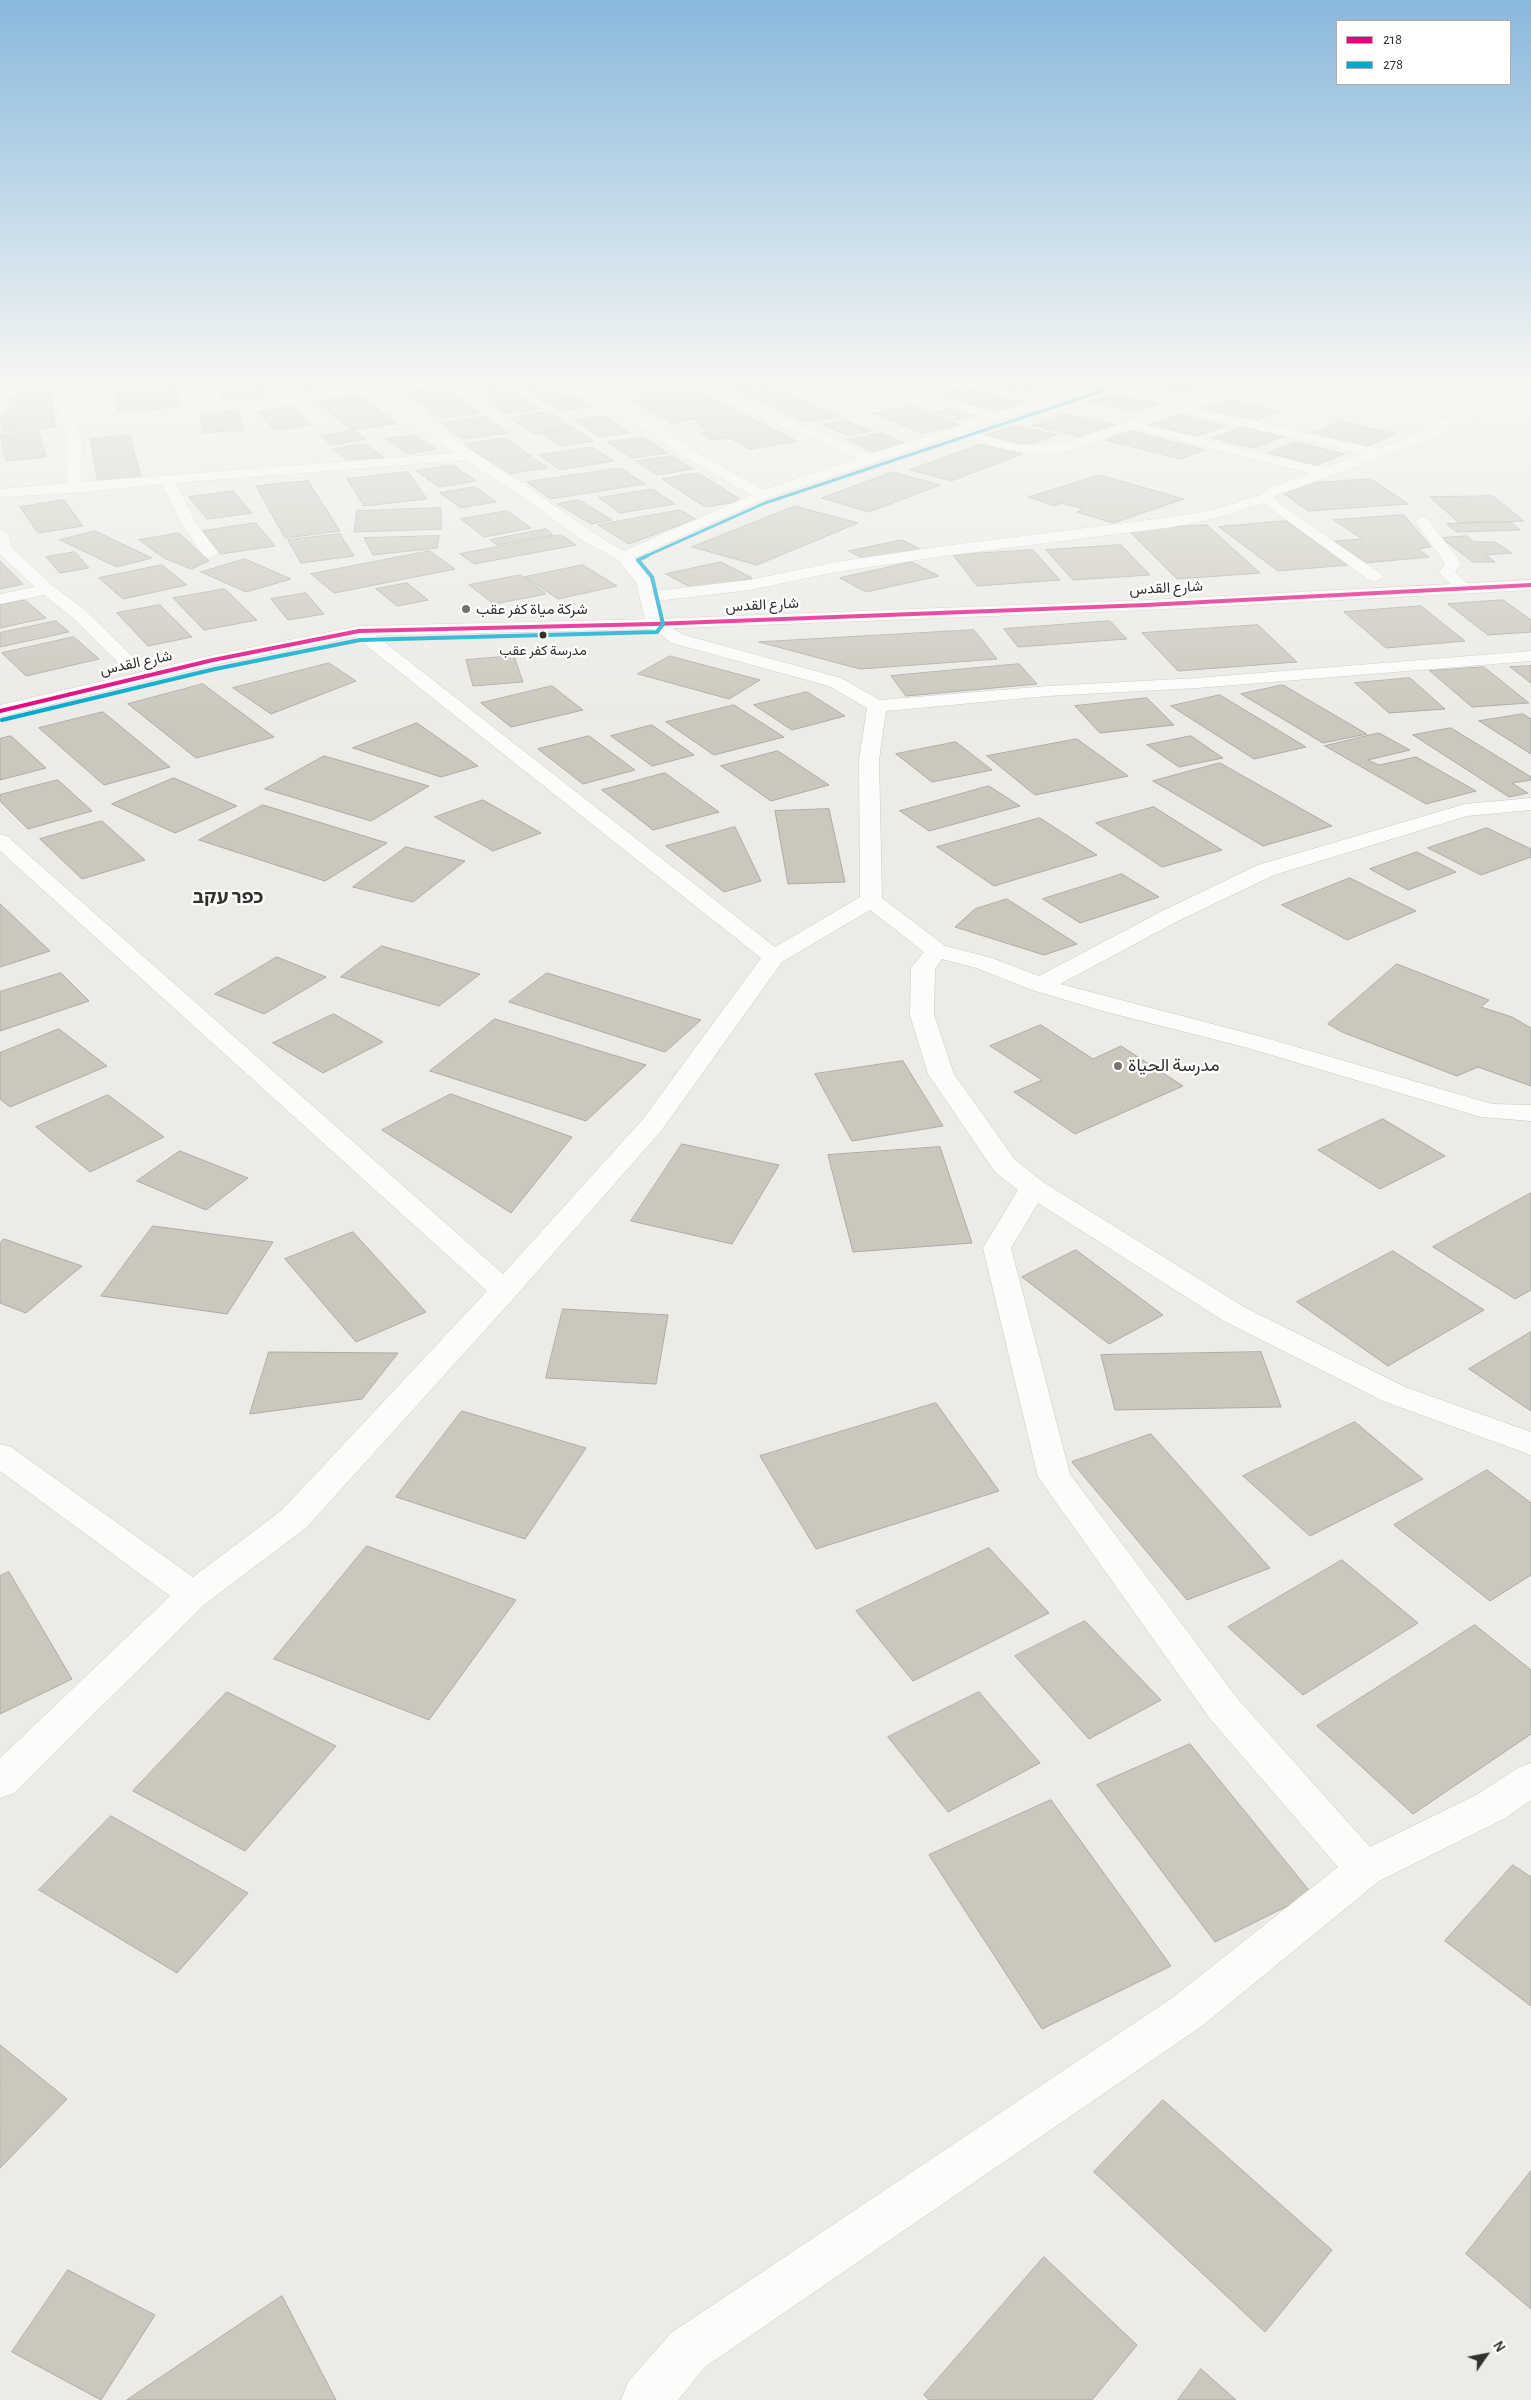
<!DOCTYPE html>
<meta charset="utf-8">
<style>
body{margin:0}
#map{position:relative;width:1531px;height:2400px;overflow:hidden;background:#ecebe5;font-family:"Alegreya Sans",sans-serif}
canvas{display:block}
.legend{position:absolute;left:1336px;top:20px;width:175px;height:65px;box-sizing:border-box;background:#fff;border:1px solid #adadab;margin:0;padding:6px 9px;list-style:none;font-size:15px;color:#32312d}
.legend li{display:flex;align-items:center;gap:10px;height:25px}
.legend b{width:25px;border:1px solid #adadab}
.north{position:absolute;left:1461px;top:2330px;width:50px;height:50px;-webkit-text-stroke:4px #fff;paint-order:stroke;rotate:57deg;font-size:14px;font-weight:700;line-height:20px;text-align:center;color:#32312d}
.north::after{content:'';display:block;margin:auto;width:18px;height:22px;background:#32312d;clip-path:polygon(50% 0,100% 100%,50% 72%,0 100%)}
</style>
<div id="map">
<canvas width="1531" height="2400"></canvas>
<ul class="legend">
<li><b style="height:6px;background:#e5007d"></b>218</li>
<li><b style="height:6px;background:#00a9ce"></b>278</li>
</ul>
<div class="north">N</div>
</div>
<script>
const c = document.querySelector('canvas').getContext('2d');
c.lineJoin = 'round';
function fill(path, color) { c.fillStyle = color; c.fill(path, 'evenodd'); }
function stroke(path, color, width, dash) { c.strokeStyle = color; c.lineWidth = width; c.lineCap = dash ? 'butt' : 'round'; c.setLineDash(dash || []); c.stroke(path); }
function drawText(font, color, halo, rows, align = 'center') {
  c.font = font + ' "Alegreya Sans",Vazirmatn,"Noto Sans Hebrew",sans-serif'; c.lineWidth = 4.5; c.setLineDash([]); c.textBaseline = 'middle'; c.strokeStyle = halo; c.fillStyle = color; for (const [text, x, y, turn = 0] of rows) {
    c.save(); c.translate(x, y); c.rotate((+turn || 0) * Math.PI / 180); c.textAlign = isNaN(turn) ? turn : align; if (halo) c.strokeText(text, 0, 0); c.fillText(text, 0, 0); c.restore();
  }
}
const green = new Path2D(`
 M 638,382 L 663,382 L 685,391 L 648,397 L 619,385 Z`);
const building = new Path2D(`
 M 25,382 L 52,382 L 54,411 L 3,415 Z
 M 114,382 L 174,382 L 180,407 L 118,412 Z
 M 220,382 L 263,382 L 265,396 L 222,399 Z
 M 297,382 L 343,382 L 350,386 L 295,394 L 280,384 Z
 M 548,382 L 564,393 L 537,397 L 518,383 Z
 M 695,382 L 750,382 L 710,389 Z
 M 760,382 L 839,416 L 807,422 L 729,387 Z
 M 975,382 L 1043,382 L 1055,385 L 1018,394 Z
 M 1135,382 L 1179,382 L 1203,386 L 1186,394 L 1132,383 Z
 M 1206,382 L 1249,382 L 1237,387 Z
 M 502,383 L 518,394 L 493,398 L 477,387 Z
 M 443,386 L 481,413 L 441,418 L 404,391 Z
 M 966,387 L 1026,403 L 997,411 L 937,395 Z
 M 695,390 L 797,441 L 750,449 L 729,438 L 712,440 L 700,433 L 710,432 L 699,426 L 704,425 L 693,419 L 672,423 L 631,401 Z
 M 1113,394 L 1158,404 L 1136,412 L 1091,402 Z
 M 360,395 L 397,424 L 351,430 L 316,401 Z
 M 575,396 L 593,407 L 559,411 L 542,401 Z
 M 523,397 L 540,409 L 505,413 L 488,402 Z
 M 1226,399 L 1280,411 L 1251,422 L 1196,409 Z
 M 912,406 L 960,425 L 921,433 L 873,413 Z
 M 292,407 L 311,425 L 275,430 L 257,412 Z
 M 956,408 L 975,415 L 956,420 L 936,412 Z
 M 238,411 L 244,430 L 204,433 L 200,414 Z
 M 548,412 L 573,428 L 534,434 L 510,418 Z
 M 52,413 L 56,427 L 4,432 L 1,418 Z
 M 1066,414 L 1115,425 L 1082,437 L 1033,426 Z
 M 1176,414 L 1226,426 L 1197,436 L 1147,424 Z
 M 604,416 L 630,433 L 600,437 L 574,420 Z
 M 485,417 L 508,433 L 462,439 L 441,423 Z
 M 846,421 L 871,431 L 849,436 L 824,425 Z
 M 1341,421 L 1396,434 L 1365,447 L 1309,434 Z
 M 1016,425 L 1056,435 L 1025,446 L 984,436 Z
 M 1242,427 L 1282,437 L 1253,448 L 1213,438 Z
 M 576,429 L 593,441 L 559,446 L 543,434 Z
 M 39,431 L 46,457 L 6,461 L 0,435 Z
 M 354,431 L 366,439 L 332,445 L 320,436 Z
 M 1131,431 L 1205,450 L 1180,459 L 1106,440 Z
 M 881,433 L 907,444 L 872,451 L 847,440 Z
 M 130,435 L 141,478 L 98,482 L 90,439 Z
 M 415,435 L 436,449 L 407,454 L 386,439 Z
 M 643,437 L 668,453 L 632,458 L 607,442 Z
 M 506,438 L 548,468 L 507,474 L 465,444 Z
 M 1295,442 L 1344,454 L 1317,465 L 1268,453 Z
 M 365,444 L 384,457 L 350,462 L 332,449 Z
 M 982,444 L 1023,454 L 951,481 L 910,470 Z
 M 593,447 L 614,461 L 560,470 L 539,455 Z
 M 672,456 L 693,469 L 657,475 L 636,461 Z
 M 453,465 L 476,481 L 439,487 L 416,471 Z
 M 621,468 L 645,484 L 550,499 L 527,482 Z
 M 408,472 L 427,499 L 364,506 L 347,479 Z
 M 893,472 L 940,485 L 869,512 L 822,498 Z
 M 698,473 L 743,501 L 705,507 L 662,479 Z
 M 1100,475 L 1184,499 L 1113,523 L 1077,512 L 1083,509 L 1062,503 L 1055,506 L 1029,497 Z
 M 1371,479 L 1408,504 L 1308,511 L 1280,491 L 1304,488 L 1297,484 Z
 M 308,481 L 340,531 L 285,538 L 256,486 Z
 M 475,487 L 496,502 L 461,508 L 440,493 Z
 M 653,489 L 675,504 L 620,513 L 599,498 Z
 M 233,491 L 252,513 L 207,519 L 189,497 Z
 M 1493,496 L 1524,521 L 1459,523 L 1430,497 Z
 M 64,500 L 83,526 L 38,533 L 20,507 Z
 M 579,500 L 612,520 L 591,524 L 558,504 Z
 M 795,506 L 858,523 L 757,565 L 692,547 Z
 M 441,508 L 441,529 L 354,532 L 357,511 Z
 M 680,510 L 696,519 L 629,544 L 598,525 Z
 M 507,511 L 531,528 L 484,537 L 461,519 Z
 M 1404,515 L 1431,547 L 1418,549 L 1429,557 L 1365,563 L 1335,541 L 1362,539 L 1334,520 Z
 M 1286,521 L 1348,565 L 1278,571 L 1219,527 Z
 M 1511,522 L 1520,530 L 1456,532 L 1447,524 Z
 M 256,523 L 275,546 L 221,554 L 203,531 Z
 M 1207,525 L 1260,573 L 1177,579 L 1128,530 Z
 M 546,529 L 553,535 L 497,545 L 490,540 Z
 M 95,531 L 152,558 L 117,567 L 60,540 Z
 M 179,533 L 209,561 L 191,569 L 164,558 L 139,540 Z
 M 340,534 L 354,556 L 301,563 L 288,540 Z
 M 561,535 L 576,545 L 474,564 L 460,554 Z
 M 439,536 L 437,548 L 373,555 L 364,538 Z
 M 1467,536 L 1474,542 L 1495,542 L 1512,553 L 1486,555 L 1495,562 L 1473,562 L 1441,538 Z
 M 902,540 L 924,551 L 870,562 L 849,551 Z
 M 1121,545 L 1150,575 L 1073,580 L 1046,550 Z
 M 1033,550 L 1060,580 L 977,586 L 953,555 Z
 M 430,551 L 455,569 L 334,593 L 311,574 Z
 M 75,552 L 89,568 L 60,573 L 46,557 Z
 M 245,559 L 291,579 L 246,592 L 201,572 Z
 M 0,561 L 23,584 L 0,589 Z
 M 721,562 L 752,578 L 697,591 L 666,574 Z
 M 912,562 L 939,576 L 866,592 L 840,578 Z
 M 162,565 L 187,585 L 123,599 L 99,578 Z
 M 583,565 L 617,586 L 558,599 L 525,577 Z
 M 521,575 L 546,594 L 494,604 L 469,585 Z
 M 407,583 L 428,600 L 397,606 L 376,589 Z
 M 225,589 L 257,620 L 204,630 L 173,598 Z
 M 306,593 L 324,614 L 288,620 L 271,599 Z
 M 25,600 L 46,618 L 0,628 L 0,605 Z
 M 1503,600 L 1531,620 L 1531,632 L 1488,635 L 1448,604 Z
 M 160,605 L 192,637 L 148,646 L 117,613 Z
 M 1421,606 L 1465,641 L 1386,648 L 1344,612 Z
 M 56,621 L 69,632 L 0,647 L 0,633 Z
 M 1110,621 L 1127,639 L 1018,647 L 1004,629 Z
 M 1258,625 L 1297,662 L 1178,671 L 1142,633 Z
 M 974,630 L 997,659 L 860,669 L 759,642 Z
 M 74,637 L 99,659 L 26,676 L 2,653 Z
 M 514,656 L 523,682 L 473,686 L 466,660 Z
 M 670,656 L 760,680 L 729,699 L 638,674 Z
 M 329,663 L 356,681 L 271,714 L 233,688 Z
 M 1019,664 L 1037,684 L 906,696 L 891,676 Z
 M 1531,666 L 1531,683 L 1510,667 Z
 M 1484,667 L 1529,703 L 1472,707 L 1430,671 Z
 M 1410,678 L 1445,709 L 1389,713 L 1355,683 Z
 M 203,684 L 274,737 L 196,758 L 128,704 Z
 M 1283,685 L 1367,734 L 1323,743 L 1241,694 Z
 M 552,686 L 583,710 L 511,727 L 481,703 Z
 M 807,692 L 845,716 L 792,730 L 754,705 Z
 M 1220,695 L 1306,747 L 1254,759 L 1171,706 Z
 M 1147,698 L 1174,725 L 1100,733 L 1075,706 Z
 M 734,705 L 784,737 L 714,755 L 666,722 Z
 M 103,712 L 170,767 L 104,785 L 39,728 Z
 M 1523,714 L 1531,719 L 1531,754 L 1479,721 Z
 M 417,723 L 478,766 L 441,777 L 353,748 Z
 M 652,725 L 694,755 L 652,766 L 611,736 Z
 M 1451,728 L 1531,777 L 1531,780 L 1512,783 L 1528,793 L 1509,797 L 1413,735 Z
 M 1379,733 L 1410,750 L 1368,760 L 1379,765 L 1416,757 L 1476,791 L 1426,804 L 1325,746 Z
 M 11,736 L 46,768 L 0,780 L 0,739 Z
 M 589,736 L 635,770 L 583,784 L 538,749 Z
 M 1191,736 L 1223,758 L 1179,767 L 1147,745 Z
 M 1077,739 L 1128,776 L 1035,795 L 987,756 Z
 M 956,742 L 992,770 L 932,782 L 896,754 Z
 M 778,751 L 829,785 L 771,801 L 721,766 Z
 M 324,756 L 429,786 L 371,821 L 265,789 Z
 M 1220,763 L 1332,826 L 1263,846 L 1153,781 Z
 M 665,773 L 719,812 L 653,830 L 602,790 Z
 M 174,778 L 237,806 L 175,833 L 112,804 Z
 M 58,780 L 92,811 L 28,829 L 0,801 L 0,795 Z
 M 989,786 L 1020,806 L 929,831 L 900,811 Z
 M 483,800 L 541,833 L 493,851 L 435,817 Z
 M 263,805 L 387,843 L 325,881 L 199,840 Z
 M 1154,807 L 1222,850 L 1162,867 L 1096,823 Z
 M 829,809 L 845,882 L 788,884 L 775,811 Z
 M 1040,818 L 1097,855 L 994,886 L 937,847 Z
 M 102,821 L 145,860 L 82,879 L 40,839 Z
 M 735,827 L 761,881 L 724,892 L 666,846 Z
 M 1487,828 L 1531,849 L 1531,857 L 1481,875 L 1428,848 Z
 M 406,847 L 465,861 L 413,902 L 353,887 Z
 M 1417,852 L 1456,872 L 1408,890 L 1370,869 Z
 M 1122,874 L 1159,897 L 1080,923 L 1043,899 Z
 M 1350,878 L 1416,911 L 1347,940 L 1282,905 Z
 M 1007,899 L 1077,944 L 1044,955 L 955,927 L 975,909 Z
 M 0,904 L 50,951 L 0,967 Z
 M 382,946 L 480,974 L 439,1006 L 341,977 Z
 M 277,957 L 326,977 L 264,1014 L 215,994 Z
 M 1397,964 L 1489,1000 L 1481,1007 L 1512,1017 L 1531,1028 L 1531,1086 L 1478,1067 L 1457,1076 L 1342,1032 L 1328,1024 Z
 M 61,973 L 89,1001 L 0,1031 L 0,992 Z
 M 547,973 L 701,1020 L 665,1052 L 509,1002 Z
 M 334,1014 L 383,1042 L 323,1073 L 273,1043 Z
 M 495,1019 L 646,1065 L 586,1121 L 430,1071 Z
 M 1041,1025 L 1093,1059 L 1121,1046 L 1183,1086 L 1075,1134 L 1014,1092 L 1042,1080 L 990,1046 Z
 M 59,1029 L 107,1066 L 10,1107 L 0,1099 L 0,1053 Z
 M 903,1061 L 943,1126 L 852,1141 L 815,1074 Z
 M 451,1094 L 572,1137 L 511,1213 L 382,1130 Z
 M 108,1095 L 164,1137 L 90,1172 L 36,1127 Z
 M 1383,1119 L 1445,1156 L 1380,1189 L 1318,1150 Z
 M 682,1144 L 779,1165 L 732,1244 L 631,1221 Z
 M 940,1147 L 972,1243 L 853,1252 L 828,1155 Z
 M 180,1151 L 248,1178 L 206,1210 L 137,1181 Z
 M 1531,1193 L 1531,1290 L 1515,1299 L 1433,1247 Z
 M 153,1226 L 273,1242 L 227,1314 L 101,1296 Z
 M 353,1232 L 426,1312 L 356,1342 L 285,1259 Z
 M 4,1239 L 82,1266 L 26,1313 L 0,1303 L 0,1243 Z
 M 1076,1250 L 1163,1315 L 1109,1344 L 1022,1277 Z
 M 1393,1251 L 1484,1310 L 1388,1366 L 1297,1302 Z
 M 563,1309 L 668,1315 L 656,1384 L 546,1378 Z
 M 1531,1332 L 1531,1411 L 1469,1369 Z
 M 269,1352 L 398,1353 L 362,1399 L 250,1414 Z
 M 1261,1352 L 1281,1407 L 1115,1410 L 1101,1355 Z
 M 936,1403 L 999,1491 L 816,1549 L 760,1456 Z
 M 462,1411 L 586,1448 L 525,1539 L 396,1497 Z
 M 1355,1422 L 1423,1479 L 1310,1536 L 1243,1476 Z
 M 1151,1434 L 1270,1568 L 1187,1600 L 1072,1462 Z
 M 1487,1470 L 1531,1503 L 1531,1575 L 1490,1601 L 1394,1525 Z
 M 367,1546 L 516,1600 L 429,1720 L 274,1659 Z
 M 989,1548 L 1049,1613 L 913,1681 L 856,1611 Z
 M 1342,1560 L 1418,1623 L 1303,1695 L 1228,1627 Z
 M 9,1572 L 72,1679 L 0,1714 L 0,1576 Z
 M 1085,1621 L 1161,1700 L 1089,1739 L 1015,1656 Z
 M 1475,1625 L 1531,1670 L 1531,1734 L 1413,1814 L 1317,1726 Z
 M 227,1692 L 336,1746 L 245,1851 L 133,1791 Z
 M 979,1692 L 1040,1763 L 948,1812 L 888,1737 Z
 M 1190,1744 L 1312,1894 L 1215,1942 L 1097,1785 Z
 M 1051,1800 L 1171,1966 L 1042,2029 L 929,1855 Z
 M 111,1816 L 248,1893 L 177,1973 L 39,1890 Z
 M 1513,1865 L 1531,1877 L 1531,2006 L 1445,1941 Z
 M 0,2045 L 67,2099 L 0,2168 Z
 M 1163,2100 L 1332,2250 L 1265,2332 L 1094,2172 Z
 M 1531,2171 L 1531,2309 L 1466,2254 Z
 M 1044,2257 L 1137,2345 L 1092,2400 L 929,2400 L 924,2395 Z
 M 68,2270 L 155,2315 L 101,2400 L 12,2352 Z
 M 282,2296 L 336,2400 L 127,2400 Z
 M 1201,2369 L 1236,2400 L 1178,2400 Z`);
const minor = new Path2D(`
 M 58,382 L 70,382 L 70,411 L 82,442 L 81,482 L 455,453 L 375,393 L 223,410 L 198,407 L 194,398 L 195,382 L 207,382 L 208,401 L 223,402 L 368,386 L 364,382 L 377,382 C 424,423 478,453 529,488 C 562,511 589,532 624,551 L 751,495 L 685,457 L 588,389 L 602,382 L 618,382 L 616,385 L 603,390 L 695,451 L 763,490 L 858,458 L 686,385 L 684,382 L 700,382 L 871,454 L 982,418 L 884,385 L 882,382 L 899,382 L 995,413 L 1091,382 L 1108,382 L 1106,385 L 967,431 L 1021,445 L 1060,444 L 1200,398 L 1273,382 L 1294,382 L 1292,385 L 1197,408 L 1377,449 L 1422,432 L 1453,413 L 1511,399 L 1517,403 L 1516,406 L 1463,419 L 1432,438 L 1275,496 L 1274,498 L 1277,502 L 1381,574 L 1383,577 L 1375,582 L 1369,580 L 1263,503 L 1221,517 L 1172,527 L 944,556 L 836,572 L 749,590 L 657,601 L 662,622 L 684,635 L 841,678 L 880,700 L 1048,686 L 1197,678 L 1531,651 L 1531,661 L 1197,688 L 1048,696 L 886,711 L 879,760 L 882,898 L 945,946 L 992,958 L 1039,976 L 1162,911 L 1258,865 L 1465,804 L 1531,798 L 1531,810 L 1467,816 L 1274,875 L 1178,921 L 1060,984 L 1266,1038 L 1492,1104 L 1531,1105 L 1531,1121 L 1481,1117 L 1248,1048 L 1103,1011 L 1032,990 L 976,968 L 942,959 L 935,969 L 934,1015 L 954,1074 L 1015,1160 L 1043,1182 L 1244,1307 L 1405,1387 L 1531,1432 L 1531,1455 L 1383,1401 L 1224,1321 L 1038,1203 L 1011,1248 L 1070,1474 L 1237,1698 L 1370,1847 L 1476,1795 L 1518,1768 L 1531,1763 L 1531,1800 L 1504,1819 L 1379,1881 L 1202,2026 L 705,2367 L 678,2400 L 621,2400 L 628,2382 L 671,2333 L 1172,1998 L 1338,1867 L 1211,1720 L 1038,1477 L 983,1248 L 1018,1190 L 995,1172 L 928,1074 L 910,1015 L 911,968 L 924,952 L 870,910 L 782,962 L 661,1131 L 514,1298 L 306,1528 L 205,1604 L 14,1793 L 0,1798 L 0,1758 L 170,1596 L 0,1471 L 0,1444 L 11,1447 L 193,1577 L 282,1510 L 487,1291 L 0,851 L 0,834 L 7,836 L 503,1274 L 643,1119 L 761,958 L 353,635 L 350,631 L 353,627 L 365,627 L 775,947 L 860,897 L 859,760 L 867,708 L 829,686 L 672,643 L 646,624 L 636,582 L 618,560 L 580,539 L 519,494 L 465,460 L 176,483 L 196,523 L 218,553 L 210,558 L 204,556 L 181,523 L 162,484 L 74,493 L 0,497 L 0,489 L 67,483 L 68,442 L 58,411 ZM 1183,412 L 1185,413 L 1363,454 L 1323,468 L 1146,425 ZM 1133,429 L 1309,473 L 1265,490 L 1262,494 L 1213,510 L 1172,517 L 944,546 L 836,562 L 749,580 L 655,591 L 652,581 L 634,558 L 767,498 L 953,436 L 1008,450 L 1048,454 L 1067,451 Z
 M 1422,517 L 1427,518 L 1461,563 L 1455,572 L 1472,588 L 1470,591 L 1458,591 L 1439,573 L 1445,563 L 1415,521 Z
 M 0,529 L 8,534 L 12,548 L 53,586 L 85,610 L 136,660 L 139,664 L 136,668 L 124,668 L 73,618 L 44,595 L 0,604 L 0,594 L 35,587 L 0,554 Z`);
const major = new Path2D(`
 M 1531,580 L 1531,590 L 1146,610 L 654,629 L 359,636 L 213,665 L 0,717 L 0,705 L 213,655 L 359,626 L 654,619 L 1146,600 Z`);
const bus1 = new Path2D(`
 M 0,711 L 213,660 L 359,631 L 654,624 L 1146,605 L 1531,585`);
const bus2Far1 = new Path2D(`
 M 644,557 L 765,503 L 1105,390`);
const bus2 = new Path2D(`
 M 2,720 L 215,669 L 360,640 L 657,632 L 663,624 L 652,577 L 638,560 L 647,556`);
const markers = [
 [466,609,5,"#73726d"],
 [543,635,4.5,"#32312d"],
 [1118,1066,5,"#73726d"]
];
const farBusnames = [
 ["مدرسة كفر عقب",543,651]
];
const farStreetnames = [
 ["شارع القدس",1166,588,-3],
 ["شارع القدس",762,605,-3],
 ["شارع القدس",136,663,-12]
];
const farPoinames = [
 ["شركة مياة كفر عقب",476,609]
];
const poiNames = [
 ["مدرسة الحياة",1128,1066]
];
const farDistrictnames = [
 ["כפר עקב",228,897]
];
fill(green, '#dae1ca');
fill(building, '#cac8bc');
stroke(building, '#acaba7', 1);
stroke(minor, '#cac9c4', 1);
stroke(major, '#cac9c4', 1);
fill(minor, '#fcfcfb');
fill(major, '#fcfcfb');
stroke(bus1, '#e5007d', 4);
stroke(bus2Far1, '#00a9ce', 3);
stroke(bus2, '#00a9ce', 4);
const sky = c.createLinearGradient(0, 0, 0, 718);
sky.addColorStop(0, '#88b9dd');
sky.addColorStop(0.53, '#f6f6f3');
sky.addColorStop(1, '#f6f6f300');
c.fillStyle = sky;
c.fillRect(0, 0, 1531, 718);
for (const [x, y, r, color] of markers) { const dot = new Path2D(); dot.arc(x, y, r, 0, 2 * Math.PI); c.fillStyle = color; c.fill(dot); stroke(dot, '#fff', 2); }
drawText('14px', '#32312d', '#fff', farBusnames);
drawText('15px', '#32312d', '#fff', farStreetnames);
drawText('15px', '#32312d', '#fff', farPoinames, 'left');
drawText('18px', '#32312d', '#fff', poiNames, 'left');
drawText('bold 19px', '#32312d', '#fff', farDistrictnames);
</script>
